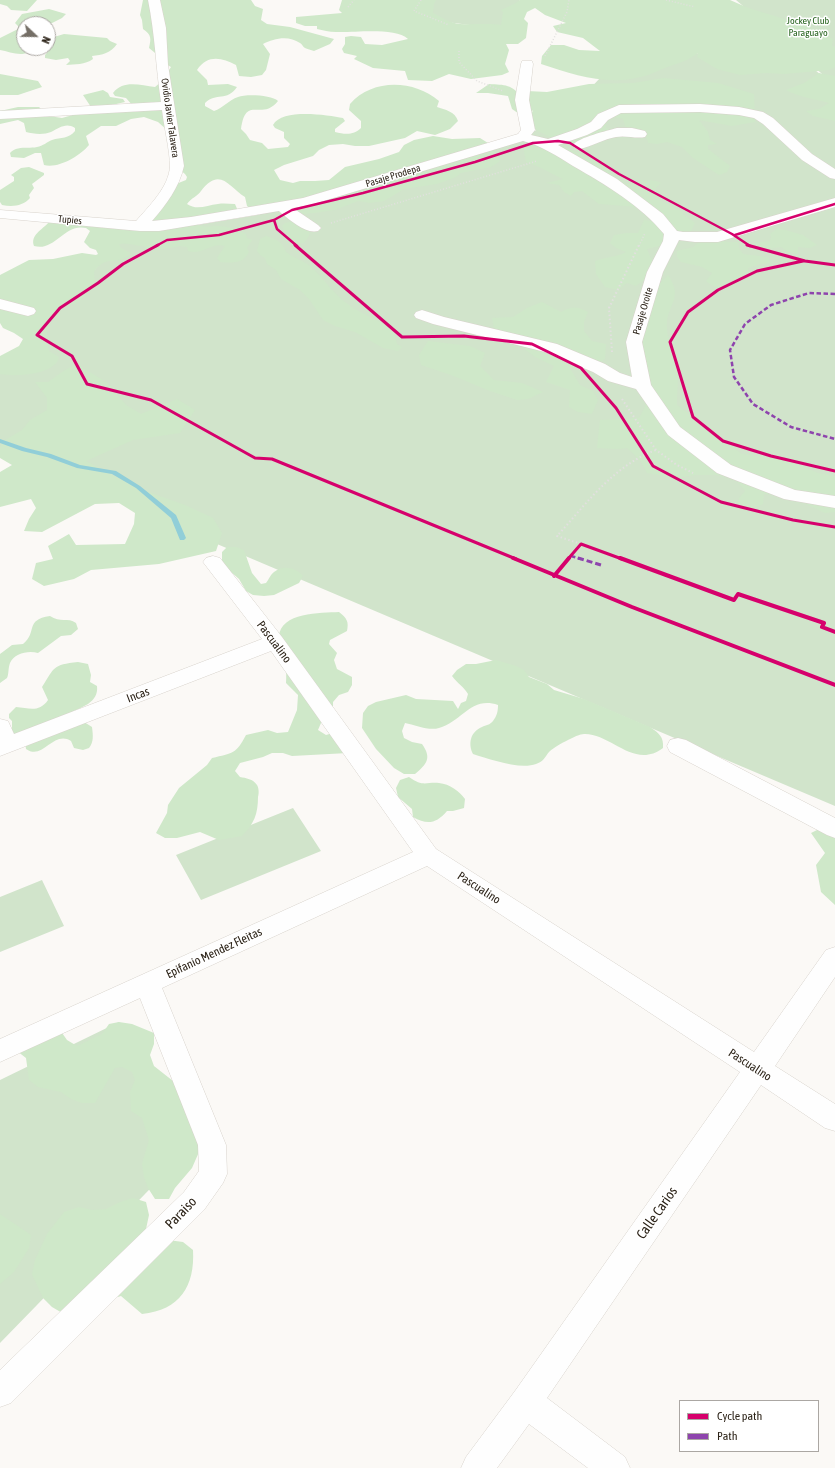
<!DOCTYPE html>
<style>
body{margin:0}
#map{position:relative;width:835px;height:1468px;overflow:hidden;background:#fbf9f6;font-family:"Asap Condensed",sans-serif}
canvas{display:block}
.legend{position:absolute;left:679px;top:1400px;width:140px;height:52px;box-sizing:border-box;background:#fff;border:1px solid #aba7a3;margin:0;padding:5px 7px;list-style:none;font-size:12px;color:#2c2318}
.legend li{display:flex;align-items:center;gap:8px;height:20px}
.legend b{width:20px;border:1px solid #aba7a3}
.north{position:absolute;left:16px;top:16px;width:40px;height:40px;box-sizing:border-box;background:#fff;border:1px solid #aba7a3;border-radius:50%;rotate:112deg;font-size:11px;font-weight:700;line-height:16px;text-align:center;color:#2c2318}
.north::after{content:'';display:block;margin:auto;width:14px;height:18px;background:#746e66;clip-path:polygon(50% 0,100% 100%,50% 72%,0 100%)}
</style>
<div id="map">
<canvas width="835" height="1468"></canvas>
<ul class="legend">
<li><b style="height:5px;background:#d6006c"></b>Cycle path</li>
<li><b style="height:5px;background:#8e44ad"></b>Path</li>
</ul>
<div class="north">N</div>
</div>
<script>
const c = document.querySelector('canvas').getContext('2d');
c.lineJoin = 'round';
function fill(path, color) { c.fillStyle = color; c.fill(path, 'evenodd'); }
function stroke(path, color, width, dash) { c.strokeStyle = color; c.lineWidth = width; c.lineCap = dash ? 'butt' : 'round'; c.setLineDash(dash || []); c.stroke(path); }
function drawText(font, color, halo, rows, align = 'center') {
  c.font = font + ' "Asap Condensed",sans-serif'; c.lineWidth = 3; c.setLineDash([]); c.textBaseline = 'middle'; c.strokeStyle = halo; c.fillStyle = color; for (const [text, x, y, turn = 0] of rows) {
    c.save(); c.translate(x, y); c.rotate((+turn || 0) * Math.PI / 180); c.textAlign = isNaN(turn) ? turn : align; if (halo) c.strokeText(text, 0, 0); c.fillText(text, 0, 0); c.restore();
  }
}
const green = new Path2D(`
 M 428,0 L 520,0 L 502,29 L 414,18 Z
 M 736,0 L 835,0 L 835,85 L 743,6 Z
 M 773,34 L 835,87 L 835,806 L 0,452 L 0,372 L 125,237 L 257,215 L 522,138 L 538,129 L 559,122 L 600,78 Z
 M 293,808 L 321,851 L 201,900 L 176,855 Z
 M 42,880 L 64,926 L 0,952 L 0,897 Z
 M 119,1022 L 181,1157 L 0,1343 L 0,1080 Z`);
const forest = new Path2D(`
 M 0,0 L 37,0 L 27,11 L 11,10 L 7,6 L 0,4 Z
 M 143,0 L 251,0 L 255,6 L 263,9 L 261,20 L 267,24 L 290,27 L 334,39 L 330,44 L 314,51 C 311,50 307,49 305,48 C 303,47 302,44 300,43 C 289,35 274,38 263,44 L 270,54 L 266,70 L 262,75 L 251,77 L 239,76 L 236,65 C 222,58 208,54 197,70 L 207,80 L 208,85 L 228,84 L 237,87 C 227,102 216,92 205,103 L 205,106 L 214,111 C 223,108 229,100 238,97 C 246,94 272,95 278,101 C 261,122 246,94 241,129 L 246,134 L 250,140 L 262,143 L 268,149 L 288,147 L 290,144 L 284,138 L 284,132 L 275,128 L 273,125 C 282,108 327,115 343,118 L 345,121 L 335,129 L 335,132 C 344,134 353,136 361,128 L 361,121 L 349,110 L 350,104 C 373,78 414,80 439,101 L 437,107 C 445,110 455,111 458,121 L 450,129 L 435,135 L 417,131 L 405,138 L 369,146 L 355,146 L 343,144 L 329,145 L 319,150 L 313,156 L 284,165 L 274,170 L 280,180 L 293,183 L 300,181 L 315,181 L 329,180 L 345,167 L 379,159 L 399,152 L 404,145 L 414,140 L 433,136 L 452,139 L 480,138 L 488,143 L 500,159 L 499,162 L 491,167 L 461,173 L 456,177 L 437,184 L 404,189 L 384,201 L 370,203 L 358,201 L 335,210 L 314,213 L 304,214 L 298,212 L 294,205 L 251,209 L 247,206 L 245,197 C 229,187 220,166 201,191 C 198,196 191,198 187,204 C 197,211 207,205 218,204 C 224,203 229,204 235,204 L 238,211 C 227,224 215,221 200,222 L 198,225 C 205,228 210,226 217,226 C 227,226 237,229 246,234 L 247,238 L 252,240 L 247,248 L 249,252 C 243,264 232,263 220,262 L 217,258 L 225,246 C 211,242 201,256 188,251 L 187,247 L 180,246 L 159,250 L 147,249 L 144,246 C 135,246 128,242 119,244 L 121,248 L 131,253 C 119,267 106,253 94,272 L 95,284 C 90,290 84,297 78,302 C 73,305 65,304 60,308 C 46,316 46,338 49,351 L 59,357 C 56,375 14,377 0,374 L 0,356 L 19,346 L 23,339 L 14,333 L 3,328 L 0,323 L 0,275 L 29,260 L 53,259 L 82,253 L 96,255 L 98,254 L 96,250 L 90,248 L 84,242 L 90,231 L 86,228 C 64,223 55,252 34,246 C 30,235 42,230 49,222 L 131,226 L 176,184 L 186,180 L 187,177 L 185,174 L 179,169 L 167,130 L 158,122 L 144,117 L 131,119 L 116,126 L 101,126 L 86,136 L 89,145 C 80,156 58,169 44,165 L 41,153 L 35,153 L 24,158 L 11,157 L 10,153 C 17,145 28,149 37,147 C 43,146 47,142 52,140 C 61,137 69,139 75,131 L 75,128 C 66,122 59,128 51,132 C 44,135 33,134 26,132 L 24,123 L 18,120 L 0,124 L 0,111 L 18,107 L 39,107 L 49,116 L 62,118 L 87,111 L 133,106 L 126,98 L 115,96 L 113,93 C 124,79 141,86 155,87 L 162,81 L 171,67 L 162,62 L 160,57 L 149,48 C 151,39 152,35 143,29 L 142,20 L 140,15 Z
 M 342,0 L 436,0 L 434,4 L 433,13 C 441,17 450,23 460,24 C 474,25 487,23 501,25 L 503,12 L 501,10 L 514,4 L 520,0 L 730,0 C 763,16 802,20 833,39 L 832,46 L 835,47 L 835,67 L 829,70 L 784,74 L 766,73 L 740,75 L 717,69 L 697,57 L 698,53 C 684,63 680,62 665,68 C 659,70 654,73 648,75 C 610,87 577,76 541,64 L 542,56 L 551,45 L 564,45 L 579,50 L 600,51 L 583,38 L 557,32 L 553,26 L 566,23 L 545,15 L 535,8 L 527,12 L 524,19 L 528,23 L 526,38 L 518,44 L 506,44 L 509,50 L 505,64 L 509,72 L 502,75 L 471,79 L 449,74 L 432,81 L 408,80 L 405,71 L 373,68 L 354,59 L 357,56 L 344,53 L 342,49 L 345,44 L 345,37 L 351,36 L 361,37 L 365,44 L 382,45 L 408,39 C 395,27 354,33 336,32 C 329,32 323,30 317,29 L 317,26 L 305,26 L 296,23 L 296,17 L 342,13 L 339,10 Z
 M 49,9 L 66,14 L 62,18 L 48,25 L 48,24 L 24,24 L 24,48 L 33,48 C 25,59 11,52 0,50 L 0,38 L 18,29 L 18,26 L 15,23 L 22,14 Z
 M 64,34 L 107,38 L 110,41 L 117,44 C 111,53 102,55 92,56 L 93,59 C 85,65 75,64 66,65 L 70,61 L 68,58 L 56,60 L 45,58 L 45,55 L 52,47 L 48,41 L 54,37 Z
 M 819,73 L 835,76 L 835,121 L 813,116 L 806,111 L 819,109 L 829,103 C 815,99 799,97 786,90 L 804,83 Z
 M 0,74 L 38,81 L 42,87 L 18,95 L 0,95 Z
 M 663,78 L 718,83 L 754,94 L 755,122 L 732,126 L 699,120 L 708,132 L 710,140 L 717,144 L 708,145 L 708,149 L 730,166 L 727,172 L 719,175 L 693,158 L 682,147 L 667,142 L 657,144 L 648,143 L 646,136 L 636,134 L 625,126 L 623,119 L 611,116 L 606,120 L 606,128 L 615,131 C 602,137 585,144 570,143 C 555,141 540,132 527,125 L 533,110 L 525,118 L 512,109 L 508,96 L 488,93 L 476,93 L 489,84 C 505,85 512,84 522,98 L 527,91 L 547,92 L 589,84 L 633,83 Z
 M 103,90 L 108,93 L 110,97 L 123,99 L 125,102 L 112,105 L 91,107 L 83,95 Z
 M 533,143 L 559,145 L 586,156 L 604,164 L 609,171 L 626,184 C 636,181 651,177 661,183 L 655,189 L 661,201 L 683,212 L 683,214 L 695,223 L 690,233 L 659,246 L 647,249 L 656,270 L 636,286 L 627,283 L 618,290 L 605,287 L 596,274 L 595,261 C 606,257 617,257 626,252 L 616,248 L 610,243 L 614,235 L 627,233 L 638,233 L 644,220 L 651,221 L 662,215 L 653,210 L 635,207 L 599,204 L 582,191 L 574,192 L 571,196 L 564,192 L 559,185 L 546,183 L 563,179 C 550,173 539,166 526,162 L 523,146 Z
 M 29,167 L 44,173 L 44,175 L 32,184 L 34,188 L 29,195 L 30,198 C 23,206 13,207 2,205 L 0,202 L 0,190 L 14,181 L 14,177 L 11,175 L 21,168 Z
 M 294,221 L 310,232 L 309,236 L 304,243 L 291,244 L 282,226 L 285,223 Z
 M 778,228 L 803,235 L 817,245 L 809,248 L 798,247 L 798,254 L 787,251 L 781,247 L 767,249 L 756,247 L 754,243 L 769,241 L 771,238 L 770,234 Z
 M 708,235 L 727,242 L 738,242 L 739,248 L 743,254 L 768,257 L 770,263 L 760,264 L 748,268 L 749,273 C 739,286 719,294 706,281 L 712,273 L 702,267 L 681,262 L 677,257 L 677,251 L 693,247 Z
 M 266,236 C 276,239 283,242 286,252 C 293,258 303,260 310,266 C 324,278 333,294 349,305 C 362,315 379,319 392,330 C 396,334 395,338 397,344 L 402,347 L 398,351 L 383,348 L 355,332 L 335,326 L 323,320 L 309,299 L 300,290 L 281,279 L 276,270 L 267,264 L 265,258 L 260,255 L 257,251 L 260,239 Z
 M 668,275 C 685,300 665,304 667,329 C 668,342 675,353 677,365 C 679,378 677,392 677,405 L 742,454 L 785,459 L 818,473 L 835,476 L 835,512 L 825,513 L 810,506 L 791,495 L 764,494 L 763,504 L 751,509 L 737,507 L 739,498 L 745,491 L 735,479 L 716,475 L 696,475 L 676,478 L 647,473 L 640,460 L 627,448 C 617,450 607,448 597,448 L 600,420 L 639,418 L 647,403 L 641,341 L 653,291 Z
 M 542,302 L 561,312 C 572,306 577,306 588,312 L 584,322 L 584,331 L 592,341 L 606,344 L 605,359 L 590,368 L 580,359 L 571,370 L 580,385 L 593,391 L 598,400 L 592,414 L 578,412 L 569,407 L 570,390 L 546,382 L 554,366 L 535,357 L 515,342 L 495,334 L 492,318 L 513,317 L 527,308 Z
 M 428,341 L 470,346 L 485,353 L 480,366 L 494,380 L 522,383 L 543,392 L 528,399 L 517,400 L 490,391 L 451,375 L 421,365 L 419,355 Z
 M 76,364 L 108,383 L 126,405 L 141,414 L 177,399 L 195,410 L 180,433 L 133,440 L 86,461 L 137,488 L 185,505 L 213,518 L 222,533 L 216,551 L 159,564 L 91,570 L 74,579 L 44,586 L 32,579 L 36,563 L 53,559 L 48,546 L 69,534 L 76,545 L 125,544 L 134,524 L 135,513 L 119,503 L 95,504 L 42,532 L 24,531 L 29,519 L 36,508 L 31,499 L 0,507 L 0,472 L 12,465 L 0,458 L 0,448 L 2,442 L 22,430 L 30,420 L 47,410 L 47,398 L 35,382 L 48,382 L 65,370 Z
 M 227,547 L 236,547 L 244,550 L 252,573 L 261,584 L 266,583 C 269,579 271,574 274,572 C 283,564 297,568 303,576 L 299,583 L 274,595 L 264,596 L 253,595 L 246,591 L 239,579 L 222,564 L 222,552 Z
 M 339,612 C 347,618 349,622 347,631 L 330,640 L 329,644 L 337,653 L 334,660 L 337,669 L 352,677 L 352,685 L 348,692 L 339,695 L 333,702 L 333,710 L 321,723 L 318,730 L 326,735 L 336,732 L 348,753 L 292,756 L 283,753 L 272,753 L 263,757 L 240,763 L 235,771 L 240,777 C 246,778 253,779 257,785 C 259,788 259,794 258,797 C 258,814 254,824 242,836 L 219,840 L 200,832 L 177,838 L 165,838 L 156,833 L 167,813 L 168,805 L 179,788 L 207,765 L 212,758 C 233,753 236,754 246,735 L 268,730 L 277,733 L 288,732 L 297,710 L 298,695 L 286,683 C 287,671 285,661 282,650 C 281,646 279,641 279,637 C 280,612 321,613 339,612 Z
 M 50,616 C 60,623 68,617 76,623 L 78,629 L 71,635 L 61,636 L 38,653 C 29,650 14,653 10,663 C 8,668 9,674 7,678 L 0,683 L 0,654 L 12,645 L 23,644 C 38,632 24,620 50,616 Z
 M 496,660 L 516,666 L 524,670 L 529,677 L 547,684 L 554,690 L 584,699 L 650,727 C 659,733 664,737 663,748 C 634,770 611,733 584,734 C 577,734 554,747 549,752 C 545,757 543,762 536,764 C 520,770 489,759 473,754 C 468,744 470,732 482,727 C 486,725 490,725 493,721 C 497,716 498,711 498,705 C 471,696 463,721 439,728 C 429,731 415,725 405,723 L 402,731 L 404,738 L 412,742 L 422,744 C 432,758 427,764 415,774 L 404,774 L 394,768 L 376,749 L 362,728 L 363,713 L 368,706 L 376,702 L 406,695 L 416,699 L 453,701 L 458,709 L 461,703 L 466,701 L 468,694 C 464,687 457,683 452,676 L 457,670 L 466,664 L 476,664 Z
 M 78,662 L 88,664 L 91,675 L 90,682 L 97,686 C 99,703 81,707 70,713 L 92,727 C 93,735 94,742 89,748 L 83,750 L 74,748 L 71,741 C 53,730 43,761 26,749 L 25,741 L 15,739 L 12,732 L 12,721 L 9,718 L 9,714 L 16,707 C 29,708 39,713 48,700 L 42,687 C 55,667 52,665 78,662 Z
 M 409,777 C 423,787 425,782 439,783 C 450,784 459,791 465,799 L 464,808 L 453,811 L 447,811 C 436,824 427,825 413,817 L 412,809 L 398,797 L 396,788 L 400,780 Z
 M 829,824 L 835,828 L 835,905 L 821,892 L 816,865 L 825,853 L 811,833 Z
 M 119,1022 L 132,1024 L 154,1033 L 154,1044 L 150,1055 L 154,1066 L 173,1081 L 202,1145 L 192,1168 L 175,1188 L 169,1199 L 155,1199 L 148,1188 L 144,1177 L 142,1164 L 149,1140 L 142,1118 L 131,1111 L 130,1092 L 135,1080 L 132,1072 L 122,1067 L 115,1068 L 95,1103 L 82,1103 L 71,1099 L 61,1092 L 38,1087 L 29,1080 L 26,1058 L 17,1051 L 60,1030 L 67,1040 L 77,1046 L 102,1034 L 109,1024 Z
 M 133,1198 L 146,1202 L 149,1215 L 146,1229 L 168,1240 L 183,1242 L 193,1250 C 195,1286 180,1310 142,1314 L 121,1296 L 64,1314 L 52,1307 L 43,1298 L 32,1274 L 35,1260 L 47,1234 L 64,1212 L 79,1207 L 92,1210 L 106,1209 L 120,1202 Z
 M 0,1214 L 31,1235 L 29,1248 L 14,1272 L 0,1284 Z`);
const stream = new Path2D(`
 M 0,439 L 26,448 L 51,454 L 80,465 L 116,471 L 140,486 L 176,515 L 186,538 L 184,540 L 180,540 L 171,518 L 136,488 L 112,474 L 77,468 L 47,457 L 22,451 L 0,443 Z`);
const pathFar1 = new Path2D(`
 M 421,0 L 414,11 L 449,25
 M 666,0 L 695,7
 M 348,7 L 354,0
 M 459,51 L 459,62 L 477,81 L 503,91
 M 545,56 L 567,12 L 569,0
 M 331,223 L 537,161
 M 639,246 L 645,233`);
const path = new Path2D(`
 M 612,352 L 609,308 L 639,245
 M 622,399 L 656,450 L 677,465 L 693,473
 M 581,544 L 557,536 C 587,503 613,466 656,450`);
const minor = new Path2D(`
 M 148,0 L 160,0 L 166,28 L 168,65 L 184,166 C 179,188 166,205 152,221 L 191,217 L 303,198 L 518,134 L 521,130 L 515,100 L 521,64 L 522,61 L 532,61 L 533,64 L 529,100 L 535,130 L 531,135 L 548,139 L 577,129 L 591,122 L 598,114 L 619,105 L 700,104 L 739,107 L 763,112 L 773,118 L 812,154 L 835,169 L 835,179 L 830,178 L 802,160 L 763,124 L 754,118 L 739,115 L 700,112 L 621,113 L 608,120 L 601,128 L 587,135 L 558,145 L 617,179 L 663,214 L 677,231 L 683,232 L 717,232 L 835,198 L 835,207 L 718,242 L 695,242 L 679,240 L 663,272 L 642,342 L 651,385 L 680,427 L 731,465 L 795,490 L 835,496 L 835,508 L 784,499 L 717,473 L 668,435 L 636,389 L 608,381 L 593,372 L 545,352 L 433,324 L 416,318 L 414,315 L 416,312 L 422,310 L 444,317 L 557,344 L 605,364 L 620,373 L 632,377 L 626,342 L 647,272 L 663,241 L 664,234 C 640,205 606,185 573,166 C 557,156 542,146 523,141 L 310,205 L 293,208 L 318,225 L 321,228 L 318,231 C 305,234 292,221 282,214 L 279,211 L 159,231 L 140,231 L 0,218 L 0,210 L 136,221 C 149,206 169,187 170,166 C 170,152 164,126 162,110 L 0,119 L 0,111 L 161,102 C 156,68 155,34 148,0 Z
 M 617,128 L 632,128 L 645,131 L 647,134 L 645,137 C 636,139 626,135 616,137 C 604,139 592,146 580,149 L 575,148 L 573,145 C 579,137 607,131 617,128 Z
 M 0,299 L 34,308 L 36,311 L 34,314 L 28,316 L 0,309 Z
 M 213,556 L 220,558 L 282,637 L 436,849 L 754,1052 L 826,950 L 835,947 L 835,977 L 775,1066 L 835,1104 L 835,1131 L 825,1128 L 761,1085 L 547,1398 L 625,1457 L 630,1468 L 588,1468 L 529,1424 L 497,1468 L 461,1468 L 466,1457 L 515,1391 L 740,1072 L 427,866 L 162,988 L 226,1145 L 227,1174 L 223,1183 L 204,1210 L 11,1403 L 0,1407 L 0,1370 L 184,1192 L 199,1171 L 198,1145 L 140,998 L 0,1062 L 0,1039 L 413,852 L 271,651 L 0,756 L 0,719 L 8,721 L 14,734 L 262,639 L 203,562 L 206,558 Z
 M 678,738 L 686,740 L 835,818 L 835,838 L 827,835 L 670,752 L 667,746 L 670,740 Z`);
const quietFar1 = new Path2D(`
 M 835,294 L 809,293 L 771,305 L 745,324 L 730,350 L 734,377 L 753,404 L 791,427 L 835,439
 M 571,556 L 581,559`);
const quiet = new Path2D(`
 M 578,558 L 601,565`);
const cyclewayFar2 = new Path2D(`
 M 735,235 L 835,204
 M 156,246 L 167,240 L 219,235 L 274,220
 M 297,246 L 277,229 L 274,220 L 292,210 L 363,193 L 475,162 L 533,143 L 558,141 L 570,143 L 619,174 L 732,234 L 750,246`);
const cyclewayFar1 = new Path2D(`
 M 158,245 L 123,264 L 98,283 L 60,308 L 37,335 L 72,356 L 87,384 L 151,400 L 255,458 L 272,459 L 516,559
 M 295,245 L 402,337 L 464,336 L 532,344 L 581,368 L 616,408 L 653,466 L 721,502 L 793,520 L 835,527
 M 747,245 L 805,261 L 835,265
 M 803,261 L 757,271 L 718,290 L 688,312 L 670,342 L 693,417 L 723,441 L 771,456 L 835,471
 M 568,559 L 581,544 L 622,559`);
const cycleway = new Path2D(`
 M 513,558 L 632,607 L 835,685
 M 620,558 L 734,600 L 738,594 L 824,623 L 822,627 L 835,632
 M 554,576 L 569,558`);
const farParknames = [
 ["Jockey Club",808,21],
 ["Paraguayo",808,33]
];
const farStreetnames = [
 ["Ovidio Javier Talavera",170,118,82],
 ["Pasaje Prodepa",393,176,-17],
 ["Tupies",70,220,5],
 ["Pasaje Oroite",643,311,-74]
];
const streetNames = [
 ["Pascualino",274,642,53],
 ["Incas",138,695,-21],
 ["Pascualino",479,888,33],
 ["Epifanio Mendez Fleitas",214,953,-25],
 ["Pascualino",750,1065,33]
];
const nearStreetnames = [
 ["Paraiso",181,1213,-46],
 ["Calle Carios",657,1213,-55]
];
fill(green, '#d1e4cb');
fill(forest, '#cfe8c9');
fill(stream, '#91ced8');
stroke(minor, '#d8d3cc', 1);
stroke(pathFar1, '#e2e0df', 1.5, [1, 2]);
stroke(path, '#e2e0df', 2, [1.5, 2.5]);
fill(minor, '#fefefe');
stroke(quietFar1, '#8e44ad', 2.5, [4.5, 2.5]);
stroke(quiet, '#8e44ad', 3, [6, 3]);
stroke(cyclewayFar2, '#d6006c', 2.5);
stroke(cyclewayFar1, '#d6006c', 3);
stroke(cycleway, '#d6006c', 4);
drawText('10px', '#27631f', '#fff', farParknames);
drawText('10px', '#2c2318', '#fff', farStreetnames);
drawText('12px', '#2c2318', '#fff', streetNames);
drawText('14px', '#2c2318', '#fff', nearStreetnames);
</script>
